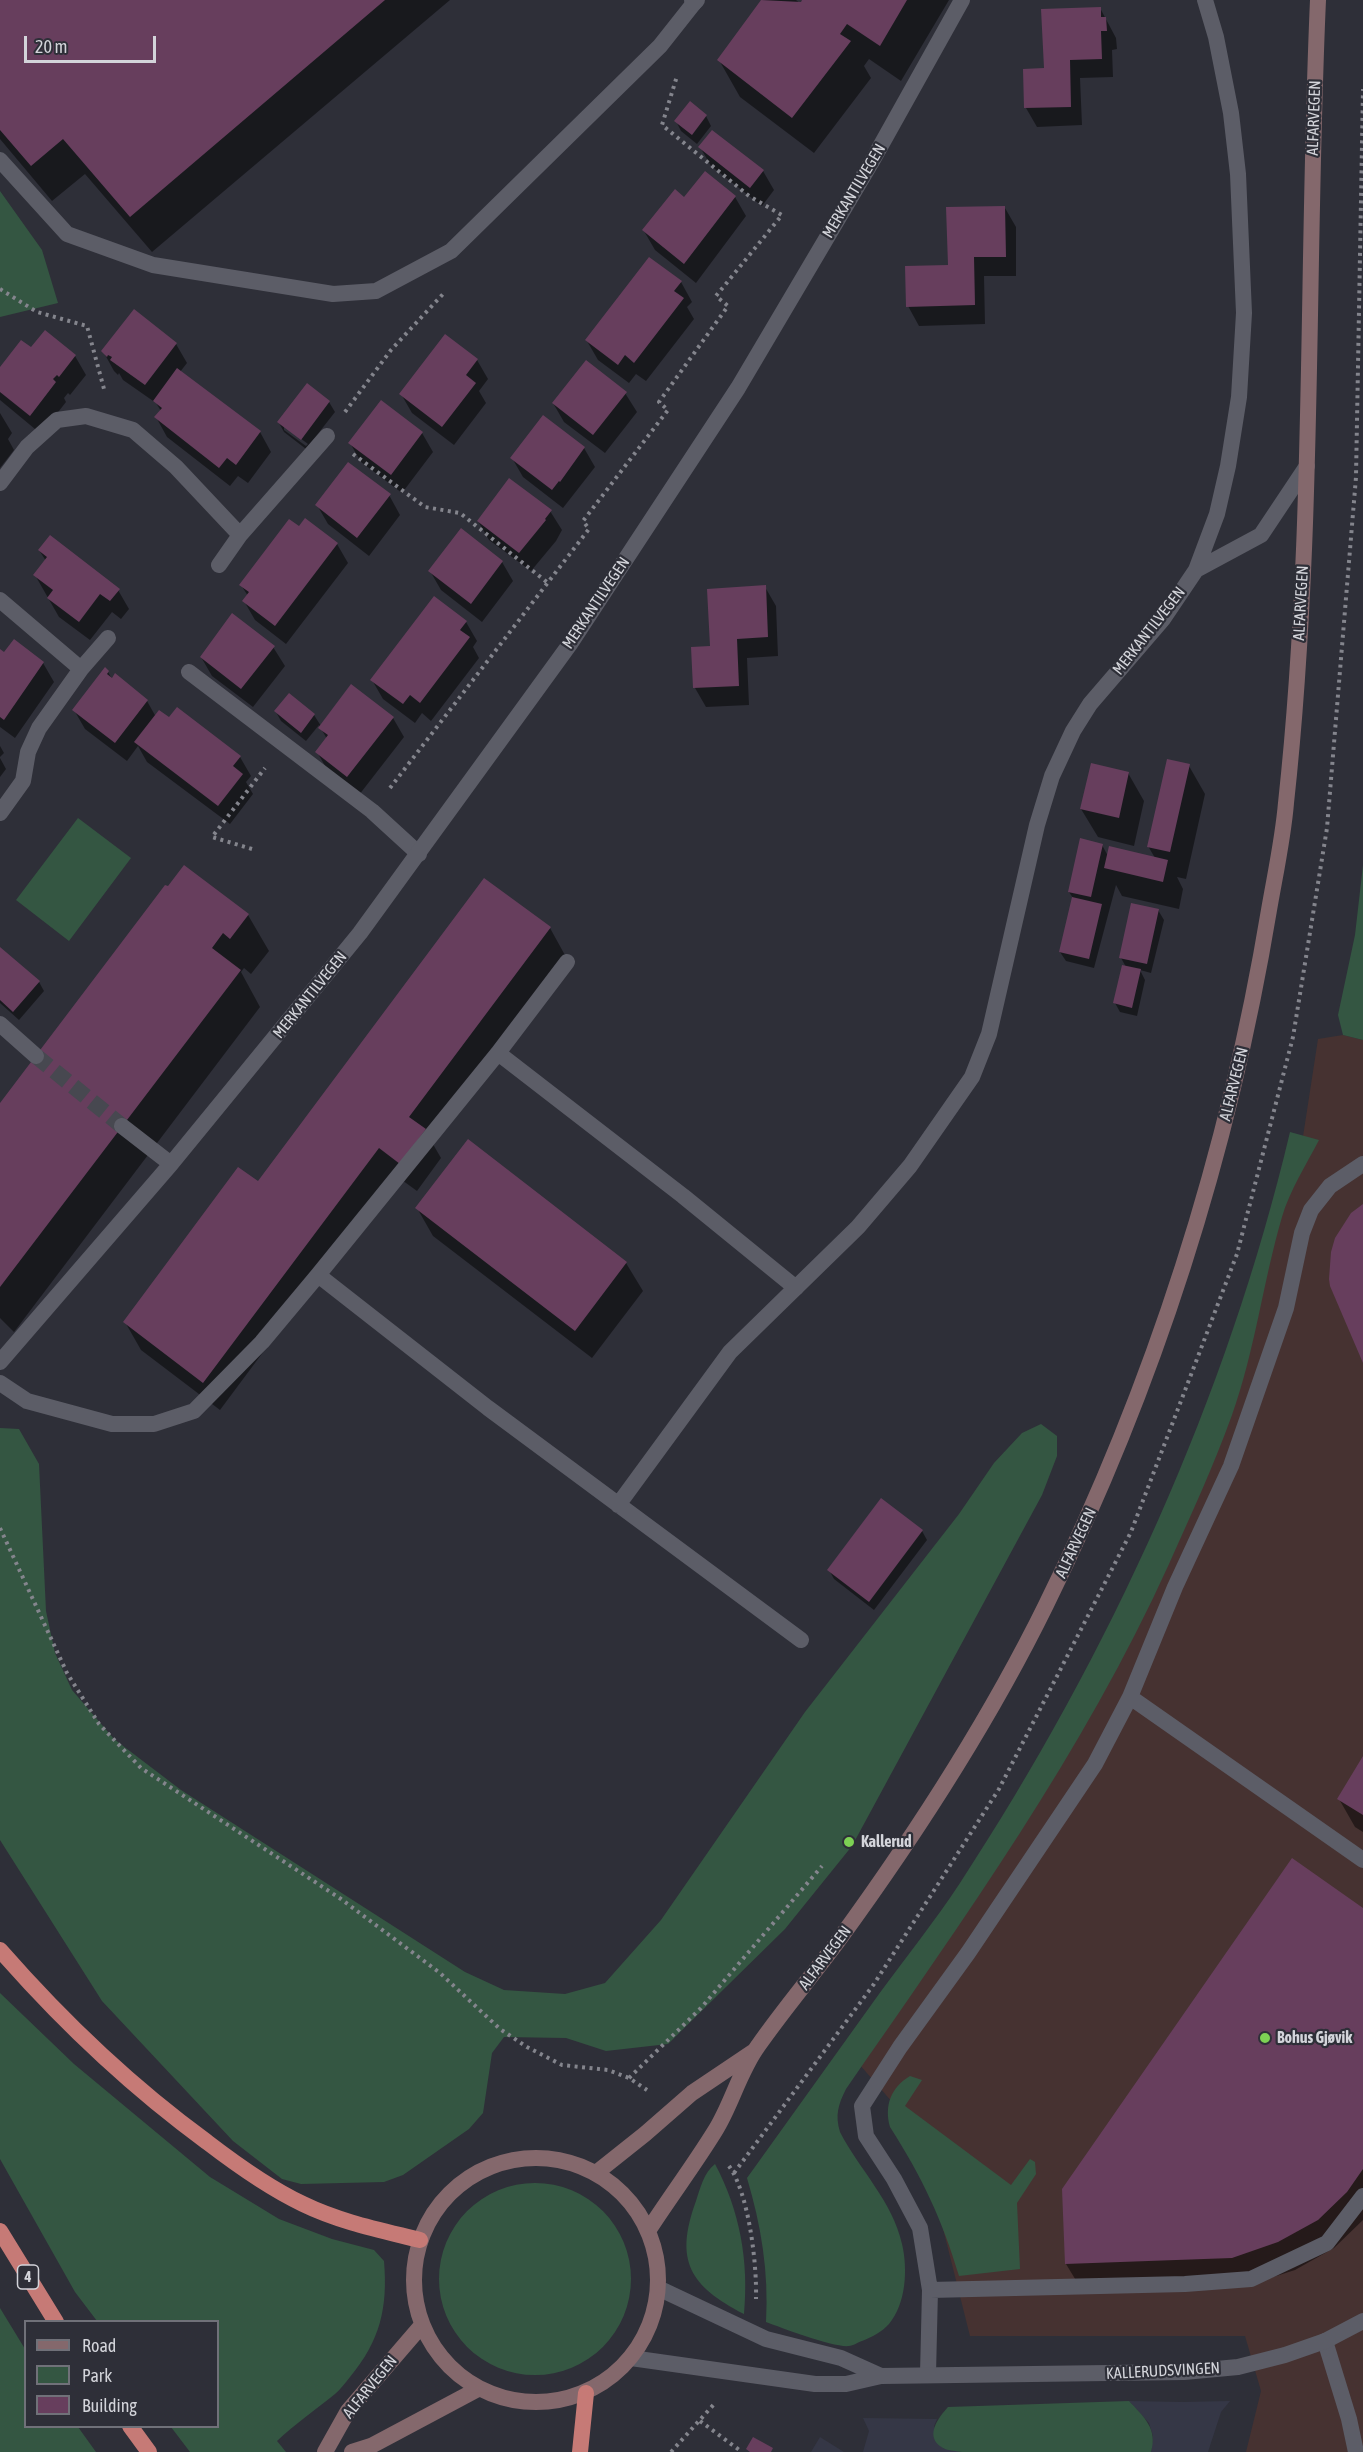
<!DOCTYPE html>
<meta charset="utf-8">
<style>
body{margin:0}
#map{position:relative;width:1363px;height:2452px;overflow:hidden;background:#2e2f38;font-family:"Asap Condensed",sans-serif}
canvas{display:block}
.legend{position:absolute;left:24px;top:2320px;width:195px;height:108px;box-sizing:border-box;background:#2e2f38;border:2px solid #707179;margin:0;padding:8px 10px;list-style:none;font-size:18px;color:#d3d4da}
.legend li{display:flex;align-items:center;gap:12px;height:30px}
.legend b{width:30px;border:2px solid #707179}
.scale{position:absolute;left:24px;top:36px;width:132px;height:27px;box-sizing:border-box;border:3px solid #d3d4da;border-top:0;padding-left:8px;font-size:18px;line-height:21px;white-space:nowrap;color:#d3d4da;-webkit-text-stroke:4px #2e2f38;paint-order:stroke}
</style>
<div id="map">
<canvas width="1363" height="2452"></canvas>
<ul class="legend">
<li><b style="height:8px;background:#84686c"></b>Road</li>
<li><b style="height:16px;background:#345642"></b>Park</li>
<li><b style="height:16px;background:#673e5d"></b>Building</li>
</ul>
<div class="scale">20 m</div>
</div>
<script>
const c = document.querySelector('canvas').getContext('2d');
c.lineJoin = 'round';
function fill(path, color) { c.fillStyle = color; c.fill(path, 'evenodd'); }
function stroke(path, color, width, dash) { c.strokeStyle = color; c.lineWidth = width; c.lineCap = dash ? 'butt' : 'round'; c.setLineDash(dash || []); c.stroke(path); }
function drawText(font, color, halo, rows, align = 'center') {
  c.font = font + ' "Asap Condensed",sans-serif'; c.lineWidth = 4.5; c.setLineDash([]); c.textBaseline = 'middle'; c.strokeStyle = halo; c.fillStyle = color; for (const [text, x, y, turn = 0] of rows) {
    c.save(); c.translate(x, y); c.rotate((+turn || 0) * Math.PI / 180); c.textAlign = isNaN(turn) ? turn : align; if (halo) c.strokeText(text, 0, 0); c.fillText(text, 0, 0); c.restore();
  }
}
const built = new Path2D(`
 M 1129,2401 L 1182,2402 L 1230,2401 L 1221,2412 L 1208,2452 L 1151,2452 L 1153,2436 L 1149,2423 Z
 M 863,2418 L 937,2419 L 934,2426 L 943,2448 L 962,2452 L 863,2452 L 869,2431 Z
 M 820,2437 L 844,2452 L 811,2452 Z`);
const industrial = new Path2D(`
 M 1343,1035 L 1363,1040 L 1363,2452 L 1246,2452 L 1261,2391 L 1245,2336 L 970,2336 L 919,2133 L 853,2057 L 1108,1672 L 1300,1156 L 1318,1039 Z`);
const green = new Path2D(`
 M 0,191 L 42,250 L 58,303 L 0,317 Z
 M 78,818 L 131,858 L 69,941 L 16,900 Z
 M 1363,865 L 1363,1040 L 1343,1035 L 1338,1015 L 1355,935 Z
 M 1290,1132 L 1319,1140 C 1307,1163 1289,1192 1282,1217 C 1263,1282 1255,1351 1232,1415 C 1214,1465 1191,1515 1169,1564 C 1084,1752 963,1920 846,2089 C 838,2105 835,2115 840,2132 C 859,2169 893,2202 902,2244 C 908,2269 906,2304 889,2324 C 882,2332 872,2337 862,2341 C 858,2342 853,2346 849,2346 C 835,2348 782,2328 766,2322 C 769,2272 761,2225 747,2178 C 791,2117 835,2055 879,1994 C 906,1957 935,1921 960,1883 C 1110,1654 1227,1398 1290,1132 Z
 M 1041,1424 L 1057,1436 L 1057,1456 L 1042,1495 L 852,1846 L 785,1929 L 668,2044 L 606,2051 L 566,2038 L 504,2037 L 492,2053 L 483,2113 L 469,2129 L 403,2175 L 384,2182 L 301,2184 L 282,2179 L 233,2141 L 102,2001 L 0,1840 L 0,1428 L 19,1429 L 39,1464 L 46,1611 L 55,1653 L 72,1690 L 114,1739 L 181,1790 L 465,1972 L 504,1990 L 565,1994 L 605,1983 L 661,1920 L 805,1712 L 959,1514 L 994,1463 L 1022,1433 Z
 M 0,1993 L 74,2064 L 210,2177 L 279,2219 L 332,2239 L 374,2250 L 384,2261 C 388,2308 380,2341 350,2377 C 345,2383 340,2390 335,2394 C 315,2410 295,2424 277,2441 L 286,2452 L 190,2452 L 171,2427 L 218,2426 L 218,2322 L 97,2321 L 75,2292 L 0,2159 Z
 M 910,2076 L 922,2080 L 905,2106 L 1011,2185 L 1030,2159 L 1035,2162 L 1036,2174 L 1017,2203 L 1020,2269 L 959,2276 C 942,2219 922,2177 890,2127 C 884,2106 891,2087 910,2076 Z
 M 715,2164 C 740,2211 749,2261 744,2314 C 690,2286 674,2261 696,2201 C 700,2189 704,2172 715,2164 Z
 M439 2279a96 96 0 1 1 192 0a96 96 0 1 1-192 0Z
 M 0,2308 L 25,2349 L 26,2426 L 78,2427 L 96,2452 L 0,2452 Z
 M 1129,2401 C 1144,2417 1158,2429 1151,2452 L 962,2452 C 957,2451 948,2451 943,2448 C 923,2437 939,2417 948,2407 Z`);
const shadow = new Path2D(`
 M 0,0 L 450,0 L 152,252 L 85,174 L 52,201 L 0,139 Z
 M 763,0 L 796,0 L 801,4 L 804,0 L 949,0 L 901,81 L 869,59 L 864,66 L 871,78 L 814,153 L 740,97 L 719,60 Z
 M 1100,8 L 1116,38 L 1117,49 L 1112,50 L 1113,77 L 1080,78 L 1082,125 L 1037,127 L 1026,108 L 1045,69 Z
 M 691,103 L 706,116 L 711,126 L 697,144 L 681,131 L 676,121 Z
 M 700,147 L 763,171 L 774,190 L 762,206 L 711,166 Z
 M 735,197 L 746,216 L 696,283 L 655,250 L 644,231 L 684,199 Z
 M 1005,208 L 1016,227 L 1016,276 L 984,276 L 985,324 L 919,326 L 908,306 L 950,266 Z
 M 681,282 L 692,302 L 687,307 L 694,319 L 646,381 L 636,374 L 629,383 L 598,360 L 587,341 Z
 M 176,344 L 187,363 L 180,372 L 260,432 L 271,452 L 248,483 L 238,476 L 230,486 L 167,437 L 156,417 L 161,411 L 156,403 L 123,380 L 119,373 L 118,375 L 114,371 L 103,351 Z
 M 31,349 L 75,356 L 86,375 L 70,395 L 68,393 L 64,398 L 66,402 L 41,434 L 0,400 L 0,370 Z
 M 477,360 L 488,379 L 479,391 L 486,403 L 454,445 L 412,413 L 401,394 Z
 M 307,386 L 329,402 L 335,412 L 306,449 L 284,432 L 279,423 ZM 284,426 L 308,444 L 306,446 L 284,430 Z
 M 625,393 L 637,412 L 605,453 L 564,422 L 553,403 Z
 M 0,413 L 12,433 L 8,439 L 14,450 L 0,468 Z
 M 422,433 L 433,452 L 402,493 L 361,462 L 350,443 Z
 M 584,448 L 595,467 L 563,508 L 523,477 L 512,458 Z
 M 389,495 L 400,515 L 369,556 L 328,524 L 317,505 Z
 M 550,511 L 562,530 L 556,541 L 531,571 L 489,540 L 478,521 Z
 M 299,528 L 337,544 L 348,563 L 286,644 L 255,620 L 244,601 L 248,596 L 241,585 Z
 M 39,550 L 118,590 L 129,609 L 121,619 L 112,612 L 90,640 L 59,617 L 35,575 L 46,561 Z
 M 502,562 L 513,581 L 482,622 L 441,590 L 430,571 Z
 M 765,587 L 776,606 L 778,656 L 747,658 L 749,705 L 706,707 L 695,688 L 693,648 L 712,647 Z
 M 434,598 L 466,622 L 477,641 L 473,647 L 479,658 L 431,721 L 422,713 L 415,723 L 383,699 L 372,680 Z
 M 14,641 L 43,663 L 54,682 L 15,738 L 0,727 L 0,651 L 4,654 Z
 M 273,647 L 285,666 L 253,707 L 212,676 L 201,657 Z
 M 108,672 L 112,679 L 147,701 L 156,717 L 169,719 L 240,757 L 251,776 L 246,782 L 253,794 L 230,824 L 147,762 L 138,746 L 127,761 L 85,729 L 74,710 Z
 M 276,712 L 314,715 L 321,726 L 393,718 L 404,737 L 359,795 L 328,771 L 317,752 L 327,739 L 319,725 L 306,741 L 281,721 Z
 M 0,746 L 4,753 L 0,757 Z
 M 0,758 L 6,769 L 0,777 Z
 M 1189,766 L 1205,794 L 1186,879 L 1177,877 L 1183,889 L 1179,909 L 1122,896 L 1116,885 L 1094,968 L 1066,961 L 1060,952 L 1073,898 L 1069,892 L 1102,845 L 1108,856 L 1155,858 L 1148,846 Z
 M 1128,773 L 1144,801 L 1134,846 L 1098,837 L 1081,809 Z
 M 168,888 L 248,915 L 269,951 L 251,974 L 244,968 L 241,972 L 260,1007 L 14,1332 L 0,1318 L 0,1106 Z
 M 1158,910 L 1164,920 L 1151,973 L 1140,970 L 1145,980 L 1137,1016 L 1120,1012 L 1115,1003 L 1126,967 L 1121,958 Z
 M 550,928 L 566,957 L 430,1139 L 441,1158 L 417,1191 L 395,1175 L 220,1410 L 141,1350 L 125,1322 L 258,1183 Z
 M 0,949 L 39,982 L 44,991 L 19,1020 L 0,1003 Z
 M 417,1208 L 626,1263 L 643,1291 L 592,1358 L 433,1236 Z
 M 922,1531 L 927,1540 L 874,1610 L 834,1579 L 829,1570 Z
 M 1363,1759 L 1363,1832 L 1355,1827 L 1339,1799 Z
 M 1363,1910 L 1363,2220 L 1334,2248 L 1295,2270 L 1248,2285 L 1083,2292 L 1066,2264 L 1064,2190 Z`);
const building = new Path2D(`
 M 0,0 L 385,0 L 130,217 L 63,139 L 31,166 L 0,130 Z
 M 761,0 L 801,2 L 802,0 L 907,0 L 880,46 L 847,24 L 840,34 L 851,41 L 792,118 L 717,60 Z
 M 1101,7 L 1101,17 L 1106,17 L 1107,31 L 1101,31 L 1102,59 L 1070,60 L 1071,107 L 1024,108 L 1023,69 L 1044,68 L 1041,9 Z
 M 690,101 L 707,115 L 692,135 L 674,121 Z
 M 712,130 L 764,170 L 750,188 L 698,147 Z
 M 705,171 L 736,196 L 684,264 L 642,230 L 675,189 L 684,197 Z
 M 1005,206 L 1006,257 L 974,257 L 975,305 L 906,307 L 905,266 L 948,265 L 946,207 Z
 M 649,257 L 682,281 L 674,291 L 684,298 L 634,363 L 625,355 L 618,365 L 585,340 Z
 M 134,309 L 177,343 L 145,385 L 110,360 L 112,357 L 108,355 L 107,357 L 101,351 Z
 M 45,330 L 76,355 L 59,377 L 57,375 L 53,379 L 56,382 L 30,416 L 0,392 L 0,367 L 21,340 L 31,347 Z
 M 445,334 L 478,359 L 466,375 L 476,383 L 442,427 L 399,394 Z
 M 586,360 L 627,392 L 593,435 L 552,403 Z
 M 177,368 L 261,431 L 236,465 L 227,458 L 219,468 L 154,417 L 162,408 L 153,401 Z
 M 307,383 L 330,401 L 301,440 L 277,422 Z
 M 381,400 L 423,432 L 391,475 L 348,443 Z
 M 543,415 L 585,447 L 560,482 L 559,481 L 552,490 L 510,458 Z
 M 348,462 L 391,494 L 357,538 L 315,505 Z
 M 509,478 L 552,510 L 545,519 L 546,520 L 519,553 L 477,521 Z
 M 305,518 L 338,543 L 275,626 L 242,601 L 249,592 L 239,585 L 289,519 L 299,526 Z
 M 461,528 L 503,561 L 471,604 L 428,571 Z
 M 50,535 L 120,589 L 110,601 L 100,594 L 79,622 L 47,598 L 53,590 L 33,575 L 47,557 L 38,550 Z
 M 766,585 L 768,637 L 737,639 L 739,686 L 693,688 L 691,647 L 710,646 L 707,589 Z
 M 434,596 L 467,621 L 460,630 L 470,637 L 420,703 L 410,695 L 403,704 L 370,680 Z
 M 232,613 L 275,646 L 241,689 L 200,657 Z
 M 14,639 L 44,662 L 4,720 L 0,717 L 0,649 L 4,652 Z
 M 105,667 L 109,671 L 107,674 L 112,678 L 115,673 L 148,700 L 115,743 L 72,710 Z
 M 351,684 L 394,717 L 347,777 L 315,752 L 328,735 L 318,728 Z
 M 289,693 L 315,714 L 301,733 L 274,711 Z
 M 177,707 L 241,756 L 233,766 L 243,774 L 218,806 L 134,742 L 159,710 L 169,717 Z
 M 1167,759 L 1190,764 L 1170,852 L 1147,847 Z
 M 1091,763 L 1129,772 L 1119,818 L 1080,809 Z
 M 1080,838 L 1103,844 L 1091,897 L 1068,892 Z
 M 1109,846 L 1168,860 L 1163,882 L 1104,868 Z
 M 184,865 L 249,914 L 230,939 L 223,933 L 212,948 L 241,970 L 0,1287 L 0,1103 L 165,885 L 168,886 Z
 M 484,878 L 551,927 L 409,1117 L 426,1129 L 400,1164 L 379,1148 L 203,1383 L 123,1322 L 238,1167 L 258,1181 Z
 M 1072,897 L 1102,904 L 1089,959 L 1059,952 Z
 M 1131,903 L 1159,909 L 1147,964 L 1119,958 Z
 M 0,947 L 40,981 L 13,1012 L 0,1000 Z
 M 1122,965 L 1141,969 L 1132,1008 L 1113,1003 Z
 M 468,1139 L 627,1262 L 575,1331 L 415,1208 Z
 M 1363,1204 L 1363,1363 L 1330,1286 L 1329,1279 L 1331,1252 L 1335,1238 L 1351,1213 Z
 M 881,1498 L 923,1530 L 869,1602 L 827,1570 Z
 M 1363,1756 L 1363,1815 L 1337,1799 Z
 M 1292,1858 L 1363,1908 L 1363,2169 L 1347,2192 L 1318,2220 L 1278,2242 L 1232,2258 L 1065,2264 L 1062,2189 Z
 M 753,2437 L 773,2448 L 771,2452 L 750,2452 L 746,2449 Z`);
const minorTunnel = new Path2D(`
 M 36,1056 L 122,1126`);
const path = new Path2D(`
 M 0,289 L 37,312 L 87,326 L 104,389
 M 345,412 L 391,350 L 444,293
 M 353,454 L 425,507 L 460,513 L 548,583
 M 390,788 L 589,529 L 583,521 L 668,410 L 659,402 L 728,306 L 716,296 L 782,215 L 749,196 L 662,125 L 677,76
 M 252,849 L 212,837 L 265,768
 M 0,1528 L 67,1673 L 99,1724 L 141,1768 L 341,1899 L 440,1973 L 500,2029 L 527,2047 L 562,2065 L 608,2070 L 629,2078 L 647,2090
 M 629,2078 L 701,2008 L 822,1866
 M 729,2166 C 749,2194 757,2264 756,2299
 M 734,2173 L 874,1984 L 999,1789 L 1131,1532 L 1237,1254 L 1293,1037 L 1327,828 L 1356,477 L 1363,89
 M 700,2421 L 742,2452
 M 671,2452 L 716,2402`);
const service = new Path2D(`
 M 0,160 L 67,234 L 153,265 L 333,294 L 376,291 L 451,251 L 660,46 L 694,3
 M 0,483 L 27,447 L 57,420 L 86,416 L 133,430 L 176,467 L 240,535
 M 219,565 L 240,535 L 327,436
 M 1196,570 L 1261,535 L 1307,466
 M 0,600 L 81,669
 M 189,672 L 372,811 L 419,854
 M 0,813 L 23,781 L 28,752 L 39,728 L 81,669 L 108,638
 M 498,1053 L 683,1196 L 796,1288
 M 1363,1164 L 1330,1186 L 1311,1210 L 1302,1233 L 1286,1308 L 1231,1466 L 1175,1587 L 1130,1697 L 1363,1860
 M 318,1275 L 488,1408 L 801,1640
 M 0,1383 L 27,1401 L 112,1424 L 154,1424 L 194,1411 L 262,1342 L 318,1275 L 498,1053 L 567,962
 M 618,1505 L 730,1352 L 858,1227 L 910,1166 L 972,1077 L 989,1034 L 1037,825 L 1052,776 L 1073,731 L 1090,704 L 1163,619 L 1196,570 L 1217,514 L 1228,466 L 1239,397 L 1244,313 L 1238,174 L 1231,113 L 1216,37 L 1205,0
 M 930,2290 L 1185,2284 L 1251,2279 L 1327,2243 L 1363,2196
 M 1325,2341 L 1349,2419 L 1356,2452
 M 928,2374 L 930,2290 L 920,2228 L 894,2179 L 866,2136 L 862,2106 L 900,2047 L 968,1953 L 1095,1764 L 1130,1697`);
const minor = new Path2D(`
 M 692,0 L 694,3 L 697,0
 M 0,1024 L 36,1056
 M 122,1126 L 171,1164
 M 0,1362 L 171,1164 L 360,933 L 570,644 L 738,388 L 871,163 L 962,0
 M 658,2288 L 766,2339 L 841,2358 L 881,2376
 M 631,2358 L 815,2384 L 846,2384 L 881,2376 L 1184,2372 L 1238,2367 L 1285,2355 L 1325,2341 L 1363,2321`);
const secondary = new Path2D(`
 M414 2280a122 122 0 1 1 244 0a122 122 0 1 1-244 0Z
 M 596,2173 L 645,2134 L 692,2093 L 753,2052
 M 648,2231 C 670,2197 694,2165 715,2131 C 732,2104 739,2072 758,2046 C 783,2010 812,1976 838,1941 C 916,1834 988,1723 1046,1605 C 1154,1386 1229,1151 1269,910 C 1275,875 1283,839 1286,803 C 1315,537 1306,268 1318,0
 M 325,2452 L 348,2411 L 422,2325
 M 352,2452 L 371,2446 L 478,2389`);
const trunk = new Path2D(`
 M 0,1950 C 63,2022 129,2085 207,2142 C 237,2165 269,2188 303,2204 C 340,2222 380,2230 420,2240
 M 0,2231 L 56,2322
 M 130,2426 L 149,2452
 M 580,2452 L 586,2393`);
const markers = [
 [849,1842,6,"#7dd154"],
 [1265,2038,6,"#7dd154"]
];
const shields = [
 [28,2277,21]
];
const shieldNames = [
 ["4",28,2277]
];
const streetNames = [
 ["ALFARVEGEN",1314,118,-88],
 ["MERKANTILVEGEN",854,191,-59],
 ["MERKANTILVEGEN",596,603,-56],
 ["ALFARVEGEN",1301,603,-87],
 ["MERKANTILVEGEN",1149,631,-52],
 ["MERKANTILVEGEN",310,995,-51],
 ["ALFARVEGEN",1234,1084,-76],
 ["ALFARVEGEN",1076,1543,-65],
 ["ALFARVEGEN",825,1958,-53],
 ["KALLERUDSVINGEN",1163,2371,-3],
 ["ALFARVEGEN",370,2387,-51]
];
const poiNames = [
 ["Kallerud",861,1842],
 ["Bohus Gjøvik",1277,2038]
];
fill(built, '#353746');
fill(industrial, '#463231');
fill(green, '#345642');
fill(shadow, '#0007');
fill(building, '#673e5d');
stroke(minorTunnel, '#474850', 16, [16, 8]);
stroke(path, '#84858d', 4, [3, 4.5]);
stroke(service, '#5c5d67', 16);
stroke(minor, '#5c5d67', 16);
stroke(secondary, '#84686c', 16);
stroke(trunk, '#c67a76', 16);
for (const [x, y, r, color] of markers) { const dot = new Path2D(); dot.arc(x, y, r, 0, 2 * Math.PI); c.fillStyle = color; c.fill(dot); stroke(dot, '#2e2f38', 2); }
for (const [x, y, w] of shields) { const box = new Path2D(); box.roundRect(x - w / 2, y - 12, w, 24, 4.5); c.fillStyle = '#2e2f38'; c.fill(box); stroke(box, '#d3d4da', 1.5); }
drawText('bold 15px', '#d3d4da', null, shieldNames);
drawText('16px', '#d3d4da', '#2e2f38', streetNames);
drawText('bold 16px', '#d3d4da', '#2e2f38', poiNames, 'left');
</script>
